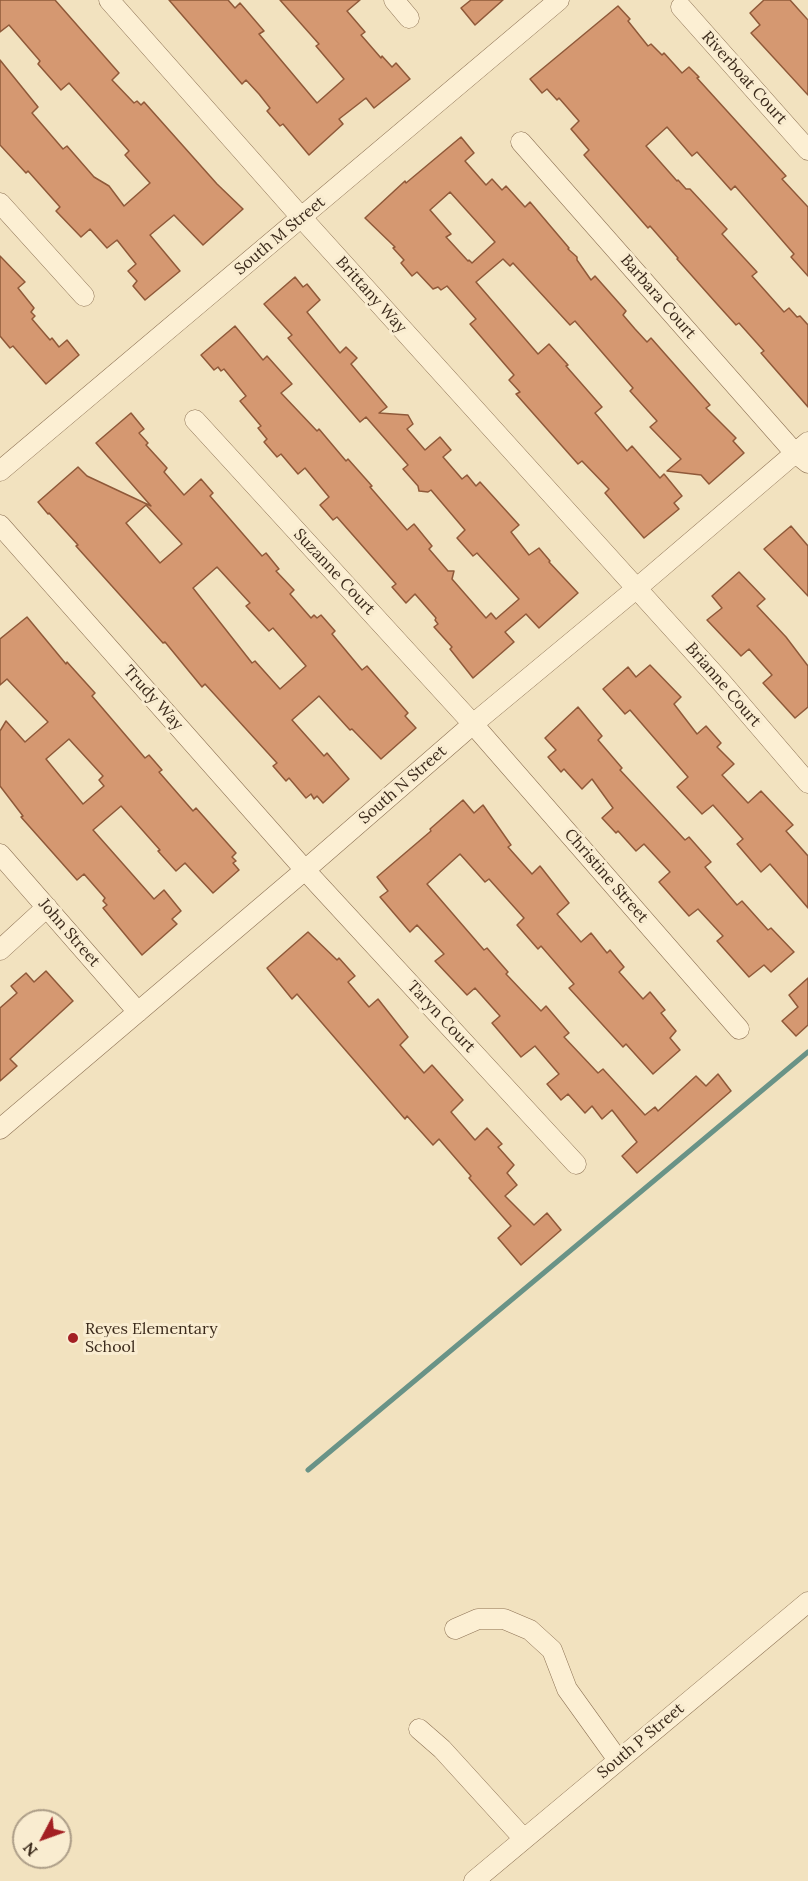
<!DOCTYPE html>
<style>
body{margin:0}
#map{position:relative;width:808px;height:1881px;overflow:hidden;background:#f2e2bf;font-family:Lora,serif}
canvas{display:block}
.north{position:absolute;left:12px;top:1809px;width:60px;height:60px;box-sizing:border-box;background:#f9ecd0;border:2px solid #ad9e88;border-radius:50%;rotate:229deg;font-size:16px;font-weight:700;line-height:24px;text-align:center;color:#3b2a1b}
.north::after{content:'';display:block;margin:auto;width:21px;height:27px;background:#a31f23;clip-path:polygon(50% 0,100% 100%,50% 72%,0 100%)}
</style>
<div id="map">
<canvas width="808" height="1881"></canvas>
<div class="north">N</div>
</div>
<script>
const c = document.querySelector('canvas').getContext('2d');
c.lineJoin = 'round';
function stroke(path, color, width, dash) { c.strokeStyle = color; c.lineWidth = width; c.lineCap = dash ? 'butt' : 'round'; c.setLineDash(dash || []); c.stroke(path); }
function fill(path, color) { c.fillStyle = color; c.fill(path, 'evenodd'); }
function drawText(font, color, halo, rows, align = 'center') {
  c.font = font + ' Lora,serif'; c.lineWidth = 6; c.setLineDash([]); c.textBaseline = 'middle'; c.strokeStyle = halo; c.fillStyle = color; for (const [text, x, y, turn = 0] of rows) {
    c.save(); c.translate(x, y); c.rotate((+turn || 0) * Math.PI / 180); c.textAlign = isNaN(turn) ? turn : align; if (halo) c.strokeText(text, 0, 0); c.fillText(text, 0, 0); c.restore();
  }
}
const stream = new Path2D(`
 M 308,1470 L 808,1052`);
const building = new Path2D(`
 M 0,0 L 55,0 L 119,73 L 112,80 L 134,103 L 137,101 L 141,105 L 144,102 L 217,184 L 243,209 L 203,245 L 174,215 L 150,235 L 180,271 L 145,300 L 133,286 L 137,281 L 128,271 L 136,264 L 117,240 L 107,248 L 90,229 L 81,237 L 56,211 L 60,207 L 28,171 L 26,173 L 0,145 L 0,60 L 38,107 L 32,113 L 63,149 L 67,146 L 94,177 L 109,186 L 124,206 L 150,183 L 125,155 L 129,151 L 69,83 L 61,90 L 38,64 L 40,61 L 9,25 L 0,32 Z
 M 169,0 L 228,0 L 235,8 L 240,3 L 264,31 L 259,34 L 317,103 L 344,79 L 316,46 L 319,44 L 280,0 L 360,0 L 347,11 L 365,32 L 361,35 L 381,58 L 382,56 L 392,67 L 396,63 L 410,79 L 374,108 L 366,98 L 339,119 L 343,124 L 309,155 L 283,124 L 280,126 L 267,111 L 270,108 L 259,94 L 246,80 L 242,84 Z
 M 471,0 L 503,0 L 475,25 L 461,8 Z
 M 764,0 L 790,0 L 808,20 L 808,95 L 751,33 L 760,25 L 750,13 Z
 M 618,6 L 630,19 L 628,21 L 648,46 L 651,44 L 662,55 L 664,53 L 682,73 L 689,67 L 699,77 L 697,78 L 786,176 L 782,179 L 808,207 L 808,276 L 791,257 L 794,254 L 735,186 L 731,190 L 697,152 L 692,156 L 667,127 L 646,146 L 677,181 L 678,180 L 686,189 L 690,189 L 727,229 L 722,234 L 757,272 L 752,276 L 784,312 L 789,308 L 797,317 L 800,316 L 808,325 L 808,407 L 761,353 L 764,351 L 739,323 L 736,325 L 717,304 L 677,259 L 678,258 L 650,226 L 648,228 L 584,155 L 589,150 L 571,129 L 579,121 L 559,98 L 557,100 L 547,89 L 542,93 L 530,79 Z
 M 461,137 L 474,153 L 465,161 L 486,185 L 492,179 L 502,190 L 506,186 L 525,207 L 530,202 L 569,248 L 568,249 L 577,257 L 577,260 L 591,280 L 595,276 L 626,311 L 623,315 L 635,329 L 647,342 L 651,338 L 710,405 L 706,408 L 736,438 L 733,441 L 744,453 L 709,484 L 701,475 L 667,471 L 681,459 L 650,427 L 657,421 L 630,391 L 633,388 L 575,321 L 570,325 L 513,263 L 510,266 L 503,259 L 476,282 L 538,354 L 549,344 L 568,365 L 566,366 L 602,407 L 595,413 L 627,451 L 632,446 L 660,478 L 664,474 L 682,496 L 674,503 L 679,509 L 644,538 L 605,493 L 609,489 L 582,461 L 578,464 L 516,394 L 520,392 L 509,380 L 514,375 L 470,324 L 476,319 L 447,286 L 441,290 L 438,287 L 433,289 L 417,272 L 412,276 L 401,263 L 404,260 L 393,248 L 395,247 L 365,218 L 405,181 L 406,183 ZM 450,192 L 495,242 L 472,263 L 469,260 L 468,261 L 446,237 L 451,234 L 430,210 Z
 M 0,256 L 25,282 L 18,288 L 34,308 L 31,312 L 35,316 L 32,319 L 50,340 L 52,338 L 59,347 L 67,340 L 79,355 L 46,384 L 13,346 L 10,348 L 0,336 Z
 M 295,277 L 303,287 L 307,284 L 320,300 L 307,312 L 340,353 L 346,347 L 357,358 L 351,364 L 387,407 L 379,413 L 408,415 L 413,424 L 407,429 L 425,450 L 440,437 L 451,450 L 443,457 L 462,479 L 467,475 L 476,486 L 480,482 L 519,525 L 511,532 L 529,555 L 539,548 L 550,561 L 549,562 L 578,593 L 539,628 L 526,614 L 505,632 L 514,642 L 473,678 L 450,649 L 452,647 L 434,627 L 438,624 L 435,620 L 436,618 L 415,594 L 406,603 L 392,587 L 396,584 L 337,517 L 333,520 L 320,505 L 329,497 L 305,468 L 298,474 L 281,454 L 277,457 L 264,442 L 267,439 L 258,428 L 261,426 L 240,401 L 246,396 L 224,369 L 221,371 L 218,367 L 214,370 L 201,355 L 235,326 L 263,360 L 267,356 L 292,384 L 281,393 L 317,431 L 319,429 L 346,461 L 348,459 L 372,486 L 370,487 L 407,530 L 414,524 L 432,546 L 429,549 L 448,571 L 454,571 L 452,579 L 486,618 L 491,613 L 496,619 L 519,599 L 477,553 L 473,556 L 457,538 L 465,530 L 431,490 L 428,492 L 419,491 L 418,486 L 403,469 L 408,465 L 366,417 L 360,422 L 288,338 L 292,335 L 264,304 Z
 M 131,413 L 144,429 L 139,433 L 148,443 L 146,445 L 167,468 L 164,472 L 184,495 L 201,479 L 213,493 L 210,496 L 262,556 L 266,553 L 279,569 L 276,571 L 294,590 L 290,594 L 311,618 L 314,615 L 317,618 L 321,615 L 335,631 L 332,634 L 362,670 L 367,666 L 408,713 L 405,716 L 416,728 L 381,759 L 352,729 L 350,730 L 319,696 L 292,720 L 324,756 L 327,753 L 349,779 L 323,803 L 317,796 L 314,799 L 311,794 L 306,798 L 289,778 L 286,781 L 273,766 L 277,763 L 205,684 L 202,687 L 165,642 L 163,643 L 76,546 L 78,545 L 49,513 L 48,514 L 38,502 L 78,467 L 87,476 L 151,506 L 96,443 ZM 146,505 L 182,544 L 160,563 L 126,523 ZM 217,567 L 250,603 L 246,606 L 269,631 L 273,628 L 306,666 L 280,689 L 255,661 L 252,663 L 193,588 Z
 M 791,526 L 808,546 L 808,596 L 764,549 Z
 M 739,572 L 765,599 L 757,606 L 786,637 L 808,666 L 808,707 L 795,718 L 763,683 L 772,675 L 749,649 L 741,656 L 707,620 L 722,608 L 712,596 Z
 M 27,617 L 66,664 L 67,662 L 95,693 L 92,696 L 145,758 L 149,755 L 162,770 L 159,772 L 193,811 L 196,808 L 236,853 L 232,857 L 236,861 L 233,863 L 239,870 L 213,893 L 185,863 L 176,871 L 158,851 L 160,850 L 121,806 L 93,830 L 154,899 L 164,890 L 181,911 L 172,919 L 177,924 L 142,955 L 103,908 L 107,905 L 103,901 L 105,898 L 84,874 L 77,880 L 21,817 L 23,816 L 0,786 L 0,731 L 6,721 L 25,742 L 48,722 L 7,679 L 0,685 L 0,639 ZM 69,739 L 103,776 L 99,780 L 104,786 L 83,804 L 46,759 Z
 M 650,665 L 681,697 L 674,704 L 697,734 L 706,726 L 721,743 L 717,747 L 734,764 L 722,775 L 748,803 L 761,791 L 793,825 L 786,831 L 808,856 L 808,908 L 770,864 L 761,872 L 737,844 L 743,839 L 713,805 L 702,814 L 677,787 L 688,777 L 630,710 L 625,714 L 603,689 L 628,667 L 636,677 Z
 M 578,707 L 602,736 L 598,740 L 622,768 L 620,770 L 685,840 L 689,837 L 711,862 L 705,867 L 737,905 L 742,901 L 768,930 L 771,928 L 794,952 L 771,972 L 764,965 L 749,977 L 717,941 L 723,936 L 698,909 L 689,916 L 659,882 L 670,872 L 644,844 L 636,851 L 618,831 L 616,833 L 602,818 L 613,808 L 592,779 L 582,789 L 564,769 L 561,772 L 548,757 L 556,750 L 545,738 Z
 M 463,800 L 474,813 L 483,805 L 511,845 L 508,847 L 532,874 L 540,866 L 569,903 L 557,914 L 581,942 L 591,933 L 607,953 L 610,950 L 624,967 L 619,972 L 643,999 L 650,992 L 665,1010 L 661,1013 L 676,1031 L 670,1038 L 680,1050 L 653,1074 L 626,1044 L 623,1047 L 569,988 L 574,984 L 541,946 L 538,949 L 517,925 L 524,918 L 489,879 L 485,882 L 460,854 L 427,884 L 484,950 L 487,948 L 508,972 L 506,974 L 541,1011 L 546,1006 L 569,1033 L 564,1037 L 598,1073 L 603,1069 L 645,1115 L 655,1107 L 658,1111 L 696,1076 L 706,1086 L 718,1074 L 731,1091 L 637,1173 L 622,1156 L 637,1142 L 612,1110 L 602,1119 L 592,1106 L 585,1113 L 568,1094 L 561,1100 L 547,1084 L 559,1074 L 535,1046 L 521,1057 L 492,1023 L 500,1016 L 475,988 L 467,995 L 435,961 L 444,954 L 417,925 L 410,932 L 380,897 L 388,891 L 377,877 L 431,831 L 430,829 Z
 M 308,932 L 337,960 L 339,958 L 355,976 L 348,982 L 369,1007 L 378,999 L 408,1037 L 400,1045 L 424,1073 L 432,1065 L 463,1100 L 451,1112 L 475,1140 L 487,1128 L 502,1144 L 498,1147 L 514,1165 L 507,1173 L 517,1185 L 505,1196 L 534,1225 L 547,1213 L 561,1230 L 521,1265 L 498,1238 L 511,1226 L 469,1178 L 471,1176 L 439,1139 L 433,1145 L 407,1116 L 405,1119 L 297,994 L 292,999 L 267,968 Z
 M 46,971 L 73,1001 L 10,1059 L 17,1066 L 0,1081 L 0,1008 L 17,993 L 11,986 L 26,973 L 34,982 Z
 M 808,978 L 808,1025 L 796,1036 L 782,1021 L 798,1007 L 789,995 Z`);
const minor = new Path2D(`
 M 109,0 L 301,217 L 723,684 L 808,783
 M 394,0 L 409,18
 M 681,7 L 808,150
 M 521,142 L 794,452 L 808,463
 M 0,203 L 84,296
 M 195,420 L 473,724 L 739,1029
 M 0,471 L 559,0
 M 0,525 L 305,870 L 576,1164
 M 0,854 L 138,1012
 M 0,950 L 47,907
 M 0,1129 L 305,870 L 473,724 L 637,588 L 808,442
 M 455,1629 L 478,1619 L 504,1619 L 530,1630 L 552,1650 L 567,1689 L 618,1760
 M 419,1729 L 442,1749 L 524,1839
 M 474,1881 L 808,1602`);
const markers = [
 [73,1338,6,"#a31f23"]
];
const streetNames = [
 ["Riverboat Court",744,78,48],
 ["South M Street",280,236,-40],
 ["Brittany Way",371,295,48],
 ["Barbara Court",658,297,49],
 ["Suzanne Court",334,572,47],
 ["Brianne Court",723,685,49],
 ["Trudy Way",153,698,48],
 ["South N Street",403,785,-41],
 ["Christine Street",606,876,49],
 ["John Street",69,933,49],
 ["Taryn Court",441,1017,47],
 ["South P Street",641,1741,-40]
];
const poiNames = [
 ["Reyes Elementary",85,1329],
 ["School",85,1347]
];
stroke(stream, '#699387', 5);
fill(building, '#d59871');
stroke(building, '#8f5939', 1.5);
stroke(minor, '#8d7255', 21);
stroke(minor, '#fcefd3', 20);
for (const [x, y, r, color] of markers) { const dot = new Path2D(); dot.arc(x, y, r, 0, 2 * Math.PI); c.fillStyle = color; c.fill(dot); stroke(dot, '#f9ecd0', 2); }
drawText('16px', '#3b2a1b', '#f9ecd0', streetNames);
drawText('16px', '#3b2a1b', '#f9ecd0', poiNames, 'left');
</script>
